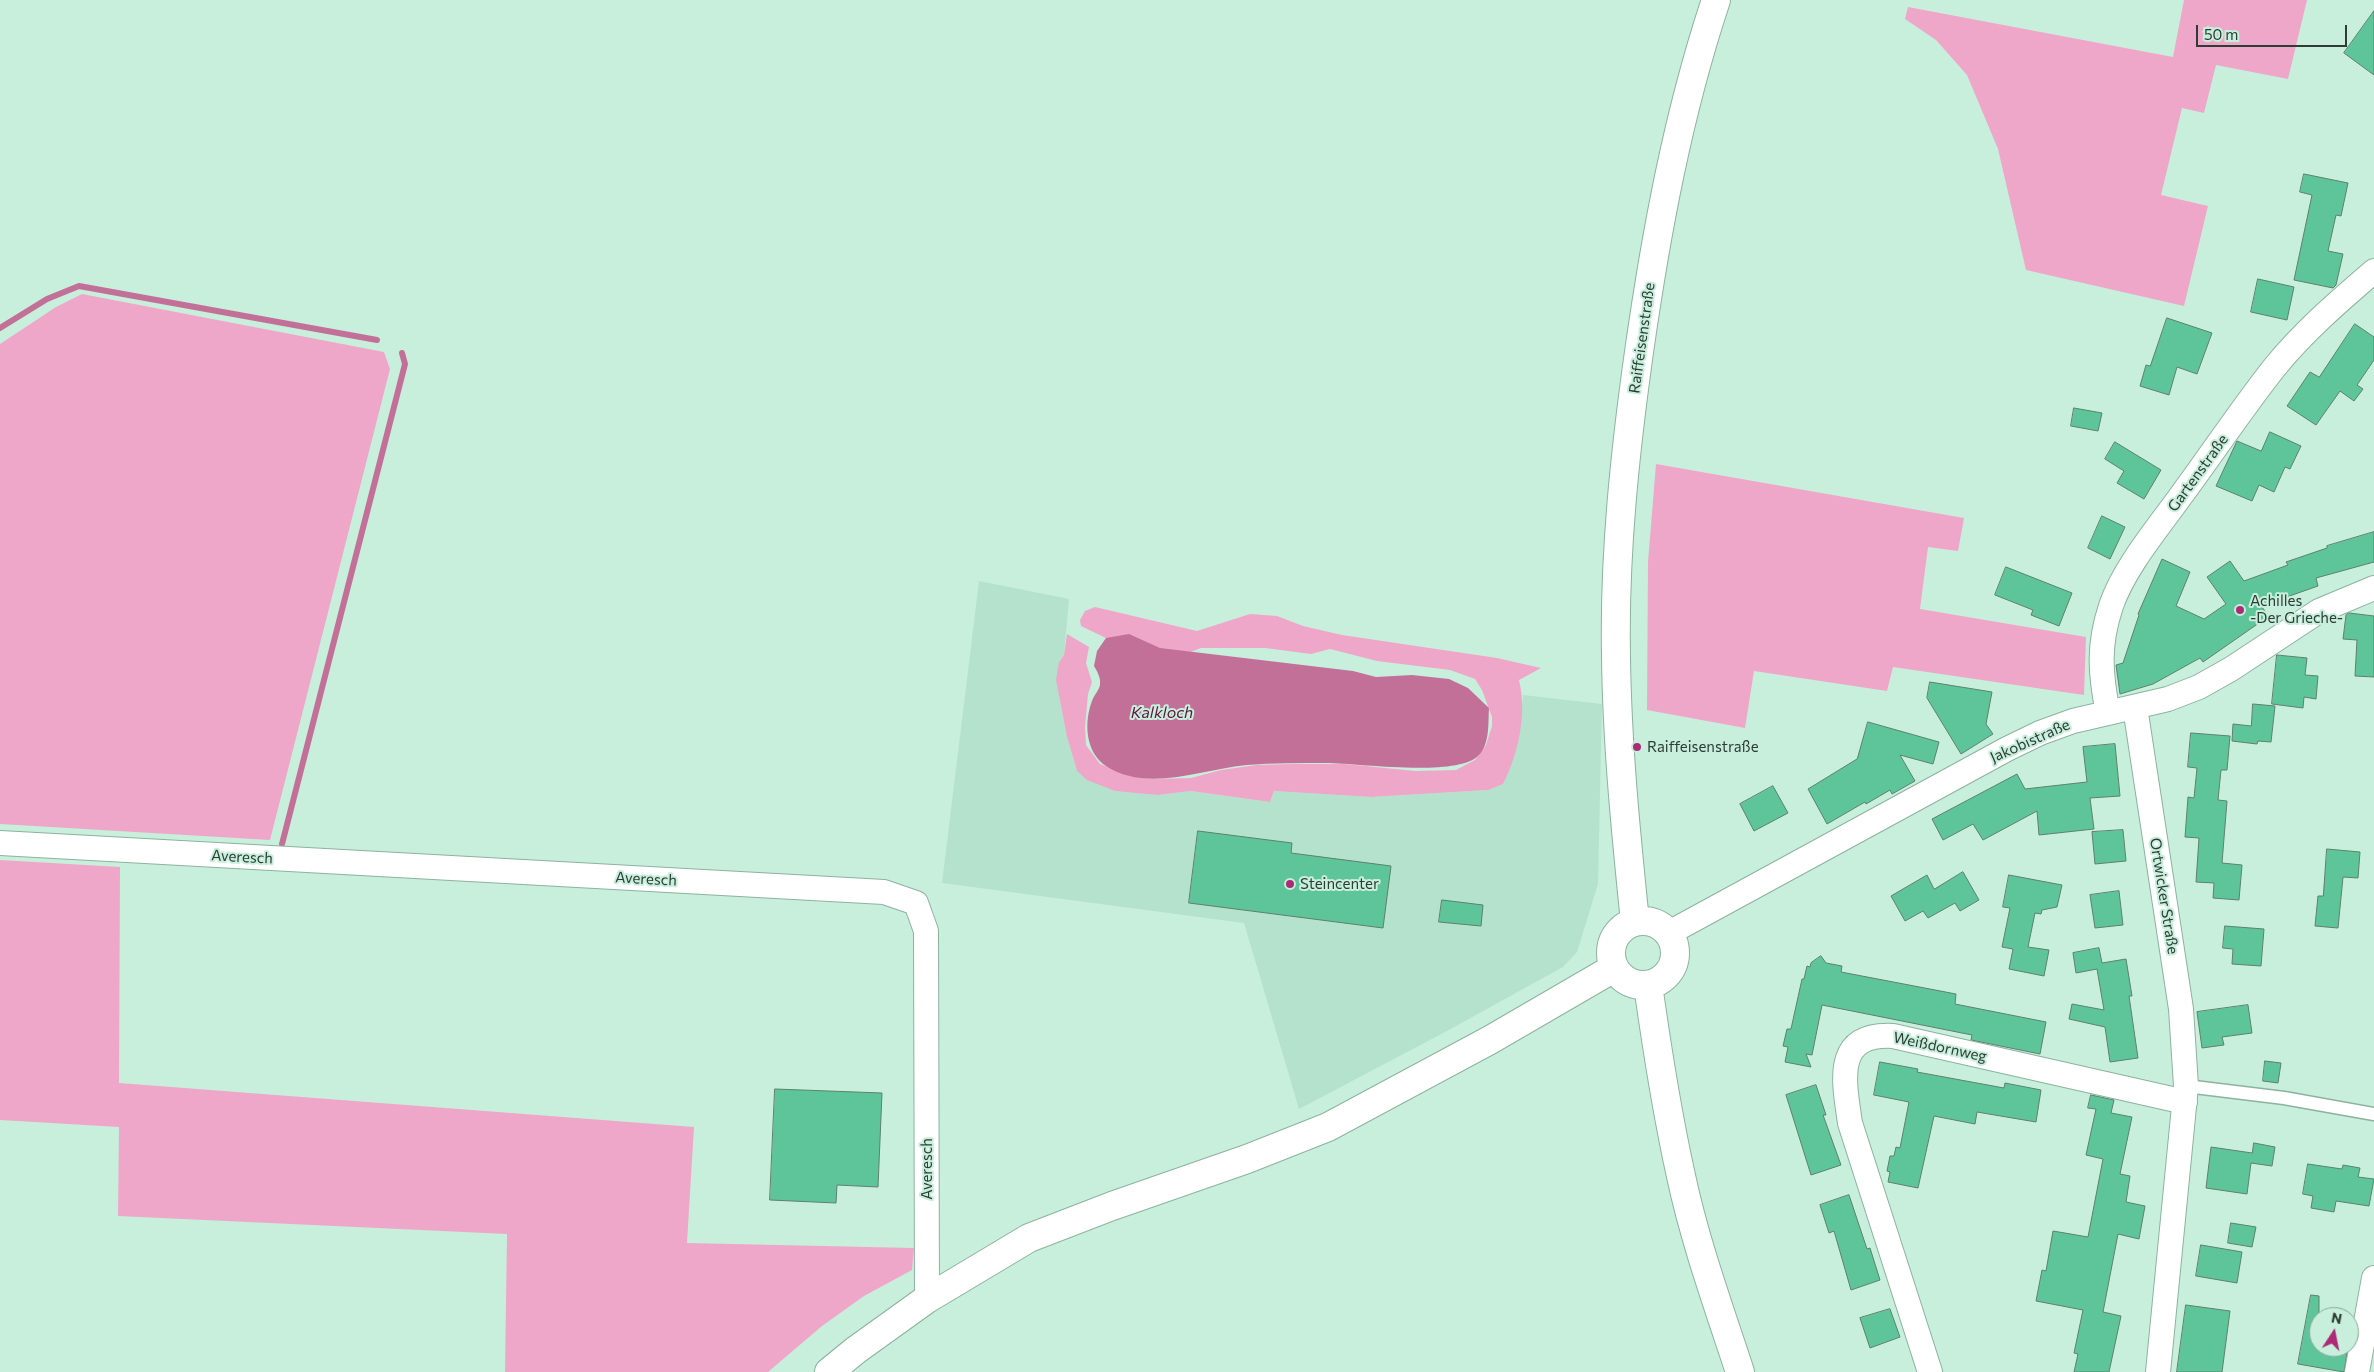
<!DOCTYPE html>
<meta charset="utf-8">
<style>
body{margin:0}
#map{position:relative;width:2374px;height:1372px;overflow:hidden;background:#c8efdc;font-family:Commissioner,sans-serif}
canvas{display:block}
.north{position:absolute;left:2309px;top:1307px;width:50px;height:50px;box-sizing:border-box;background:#c8efdc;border:1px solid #8aa799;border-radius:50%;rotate:11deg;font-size:14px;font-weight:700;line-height:20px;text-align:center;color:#2d3c35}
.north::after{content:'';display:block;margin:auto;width:18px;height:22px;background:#ac2a76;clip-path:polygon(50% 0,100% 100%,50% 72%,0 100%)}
.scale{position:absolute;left:2196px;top:25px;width:151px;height:22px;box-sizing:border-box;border:2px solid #2d3c35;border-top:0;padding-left:6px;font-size:15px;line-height:18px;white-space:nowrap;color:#2d3c35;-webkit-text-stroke:4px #c8efdc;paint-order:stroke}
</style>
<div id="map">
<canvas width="2374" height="1372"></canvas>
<div class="north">N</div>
<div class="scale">50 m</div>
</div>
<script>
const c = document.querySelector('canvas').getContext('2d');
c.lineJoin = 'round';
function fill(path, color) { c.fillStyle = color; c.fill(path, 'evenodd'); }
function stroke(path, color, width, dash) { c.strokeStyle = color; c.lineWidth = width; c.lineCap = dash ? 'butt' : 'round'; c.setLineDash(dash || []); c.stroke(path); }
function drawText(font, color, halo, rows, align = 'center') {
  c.font = font + ' Commissioner,sans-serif'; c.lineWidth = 4; c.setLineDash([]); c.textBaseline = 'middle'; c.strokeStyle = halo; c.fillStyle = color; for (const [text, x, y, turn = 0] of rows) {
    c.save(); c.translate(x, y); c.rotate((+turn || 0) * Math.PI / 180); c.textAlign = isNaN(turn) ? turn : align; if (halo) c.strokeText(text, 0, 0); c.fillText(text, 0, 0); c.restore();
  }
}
const built = new Path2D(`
 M 979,581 L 1069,599 L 1064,655 L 1059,662 L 1059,695 L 1067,737 L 1077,771 L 1115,791 L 1158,795 L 1189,791 L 1270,802 L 1274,791 L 1371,797 L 1488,790 L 1520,725 L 1523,695 L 1602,704 L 1598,884 L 1577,952 L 1563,967 L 1447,1031 L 1299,1109 L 1244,923 L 942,883 Z`);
const green = new Path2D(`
 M 2184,0 L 2307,0 L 2288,79 L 2216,65 L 2204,113 L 2182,108 L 2161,195 L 2208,206 L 2184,306 L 2026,270 L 1998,149 L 1967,75 L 1936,40 L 1905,19 L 1908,7 L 2173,57 Z
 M 82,294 L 384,352 L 390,369 L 270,840 L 0,824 L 0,344 L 56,307 Z
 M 1656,464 L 1964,518 L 1958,551 L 1928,547 L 1920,609 L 2086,637 L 2084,695 L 1893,667 L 1887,691 L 1754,671 L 1745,728 L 1647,710 L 1648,562 Z
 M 1095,607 L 1197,631 L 1250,614 L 1277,616 L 1303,626 L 1342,635 L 1497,658 L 1541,668 L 1519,680 C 1527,713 1519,753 1503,784 L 1488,790 L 1371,797 L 1274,791 L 1270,802 L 1190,791 L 1158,795 L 1135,793 L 1115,791 L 1087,780 L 1077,771 L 1067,737 L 1056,680 L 1059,662 L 1064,655 L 1067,634 L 1089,647 L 1086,663 L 1092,682 L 1088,694 L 1085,727 L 1086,745 L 1100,764 L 1131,775 L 1150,779 L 1191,778 L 1221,770 L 1257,765 L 1293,764 L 1345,764 L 1415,771 L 1456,770 L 1475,760 L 1486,745 L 1492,726 L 1492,717 L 1482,690 L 1475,679 L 1450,670 L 1377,661 L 1330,649 L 1311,654 L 1265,648 L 1201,648 L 1185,654 L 1110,640 L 1081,626 L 1080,620 L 1085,611 Z
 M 0,860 L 120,867 L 119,1083 L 694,1127 L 687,1243 L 914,1248 L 912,1270 L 864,1296 L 822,1326 L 768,1372 L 505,1372 L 507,1234 L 118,1216 L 119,1127 L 0,1120 Z`);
const water = new Path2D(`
 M 1129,634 L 1160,648 L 1353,671 L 1376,677 L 1412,675 L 1449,679 L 1468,688 L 1489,708 C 1488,723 1490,743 1479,755 C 1458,778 1358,763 1326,763 C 1300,763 1273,763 1247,765 C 1203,769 1147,793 1106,766 C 1085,752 1084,722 1092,701 C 1094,695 1100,689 1100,684 C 1101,678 1097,671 1094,666 L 1097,651 L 1106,638 Z`);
const stream = new Path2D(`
 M 0,328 L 47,299 L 79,286 L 377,340
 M 282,844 L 405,364 L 402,353`);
const building = new Path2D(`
 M 2374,11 L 2374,75 L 2344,53 Z
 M 2304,174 L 2348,183 L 2341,216 L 2336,215 L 2328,251 L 2343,254 L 2336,285 L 2333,288 L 2294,280 L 2312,195 L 2300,192 Z
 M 2258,279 L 2294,287 L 2287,320 L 2251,312 Z
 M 2167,318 L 2212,333 L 2197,374 L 2177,367 L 2169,395 L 2140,386 L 2146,365 L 2150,366 Z
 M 2355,324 L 2374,337 L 2374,360 L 2357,385 L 2363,389 L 2354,401 L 2340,391 L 2316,425 L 2287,406 L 2310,372 L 2319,377 Z
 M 2074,408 L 2102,413 L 2098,431 L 2071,426 Z
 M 2270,432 L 2301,446 L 2290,469 L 2285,467 L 2274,492 L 2259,485 L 2252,501 L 2216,486 L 2237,441 L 2261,451 Z
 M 2115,442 L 2161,470 L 2144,499 L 2117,483 L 2124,471 L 2105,459 Z
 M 2102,516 L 2125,527 L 2110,559 L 2088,548 Z
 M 2374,532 L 2374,562 L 2316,578 L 2318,586 L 2261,606 L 2269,616 L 2203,662 L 2200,658 L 2153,684 L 2120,694 L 2116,665 L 2123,663 L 2139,615 L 2138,614 L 2162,559 L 2190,572 L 2176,606 L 2204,619 L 2226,604 L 2207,577 L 2230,561 L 2244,581 L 2288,565 L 2286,562 L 2327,548 L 2327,546 Z
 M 2006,567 L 2072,593 L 2059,626 L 2031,615 L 2033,610 L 1995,595 Z
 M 2349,613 L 2374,616 L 2374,677 L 2355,676 L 2357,640 L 2343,639 L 2346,615 Z
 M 2277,655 L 2307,658 L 2305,675 L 2318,676 L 2316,699 L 2304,697 L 2303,708 L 2272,704 Z
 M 1930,682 L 1992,692 L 1986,724 L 1993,734 L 1961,754 L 1927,698 Z
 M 2253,704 L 2275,706 L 2271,742 L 2258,741 L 2257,744 L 2232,741 L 2233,724 L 2251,726 Z
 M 1868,722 L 1939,742 L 1933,764 L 1900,755 L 1915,781 L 1892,794 L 1890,790 L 1866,804 L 1865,802 L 1827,824 L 1808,789 L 1857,759 Z
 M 2191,733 L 2230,736 L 2227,770 L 2221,770 L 2218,800 L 2227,801 L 2222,863 L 2242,865 L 2239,900 L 2213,898 L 2214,883 L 2196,882 L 2199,838 L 2185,837 L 2188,797 L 2194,798 L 2197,768 L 2188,767 Z
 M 2115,744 L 2120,796 L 2090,798 L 2094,829 L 2039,835 L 2037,811 L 1983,840 L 1973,824 L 1943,840 L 1932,819 L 2017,774 L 2025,789 L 2087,782 L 2083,747 Z
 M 1773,786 L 1788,813 L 1754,831 L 1740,804 Z
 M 2123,830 L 2126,861 L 2095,864 L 2092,832 Z
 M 1198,831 L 1292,843 L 1291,853 L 1391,866 L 1383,928 L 1189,903 Z
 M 2327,849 L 2360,852 L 2358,878 L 2343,877 L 2338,928 L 2315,926 L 2318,896 L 2323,896 Z
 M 1963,872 L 1979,900 L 1960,911 L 1955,903 L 1928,918 L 1923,911 L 1905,921 L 1891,896 L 1927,875 L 1934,889 Z
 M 2009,875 L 2062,885 L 2057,907 L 2042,910 L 2041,914 L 2035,913 L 2028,947 L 2049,950 L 2044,976 L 2009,969 L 2013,949 L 2002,947 L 2010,908 L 2003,907 Z
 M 2119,891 L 2123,925 L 2095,928 L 2090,895 Z
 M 1442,900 L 1483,905 L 1481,926 L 1439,922 Z
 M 2225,926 L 2264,929 L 2261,966 L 2232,964 L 2233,949 L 2223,948 Z
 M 2099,948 L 2102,963 L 2126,959 L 2132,996 L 2129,996 L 2138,1058 L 2110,1062 L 2105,1027 L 2069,1019 L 2072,1004 L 2104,1010 L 2097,969 L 2076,973 L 2073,953 Z
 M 1821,956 L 1826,963 L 1842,966 L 1841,972 L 1956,994 L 1955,1004 L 2046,1022 L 2040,1054 L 1971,1040 L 1972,1035 L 1822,1005 L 1812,1055 L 1806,1054 L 1811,1067 L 1785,1062 L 1788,1047 L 1783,1046 L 1787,1029 L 1791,1029 L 1802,979 L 1804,979 L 1807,966 L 1810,967 L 1811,963 Z
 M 2248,1005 L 2252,1033 L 2222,1037 L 2224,1045 L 2202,1048 L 2197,1012 Z
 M 2265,1061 L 2281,1063 L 2278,1083 L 2263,1081 Z
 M 1880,1062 L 1918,1069 L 1917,1072 L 2004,1088 L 2005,1083 L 2041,1090 L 2036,1122 L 1977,1112 L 1975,1124 L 1934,1116 L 1918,1188 L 1888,1182 L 1890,1172 L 1887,1171 L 1890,1156 L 1894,1156 L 1896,1147 L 1900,1148 L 1909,1102 L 1874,1095 Z
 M 1816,1085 L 1826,1115 L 1823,1115 L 1841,1165 L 1811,1175 L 1786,1095 Z
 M 775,1089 L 882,1093 L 878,1187 L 837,1185 L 836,1203 L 770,1200 Z
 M 2091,1095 L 2114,1100 L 2111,1113 L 2132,1117 L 2120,1174 L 2130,1176 L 2126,1202 L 2145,1206 L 2139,1239 L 2118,1234 L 2103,1312 L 2121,1316 L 2109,1372 L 2074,1372 L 2078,1354 L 2074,1353 L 2083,1310 L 2036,1301 L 2042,1270 L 2046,1271 L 2053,1231 L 2088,1237 L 2103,1159 L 2086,1155 L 2096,1109 L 2088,1108 Z
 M 2254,1143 L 2275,1147 L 2272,1166 L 2251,1163 L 2247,1194 L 2206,1188 L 2211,1147 L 2252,1153 Z
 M 2308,1164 L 2342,1169 L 2343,1165 L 2360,1168 L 2358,1177 L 2374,1179 L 2369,1206 L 2336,1201 L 2334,1212 L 2311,1208 L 2313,1196 L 2303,1194 Z
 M 1849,1195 L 1867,1249 L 1870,1248 L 1880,1280 L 1851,1290 L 1834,1231 L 1829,1233 L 1820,1205 Z
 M 2231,1223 L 2256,1227 L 2252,1247 L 2228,1243 Z
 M 2201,1245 L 2242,1252 L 2237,1283 L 2196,1276 Z
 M 2311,1295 L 2319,1296 L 2319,1347 L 2348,1347 L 2344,1372 L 2298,1364 Z
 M 2186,1305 L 2230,1311 L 2222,1372 L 2177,1372 Z
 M 1890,1309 L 1900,1337 L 1870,1348 L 1860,1318 Z`);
const service = new Path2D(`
 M 2186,1086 L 2284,1098 L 2374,1114`);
const minor = new Path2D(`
 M 2135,707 L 2181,1009 L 2186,1086 L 2158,1372
 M 2108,713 C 2100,673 2098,645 2111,606 C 2124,568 2157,529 2180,497 C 2211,455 2241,410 2274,368 C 2303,332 2339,301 2374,271
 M 0,843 L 884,892 L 916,903 L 926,931 L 927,1299
 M 1669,933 L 2007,749 L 2040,733 L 2073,721 L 2168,699 L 2199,687 L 2231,669 L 2319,611 L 2374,588
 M 1930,1372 L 1850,1123 C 1844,1081 1833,1033 1893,1036 L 2185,1102
 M 2357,1372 L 2374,1278`);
const tertiary = new Path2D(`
 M1611 953a32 32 0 1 1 64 0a32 32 0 1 1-64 0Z
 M 1635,922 C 1626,834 1617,744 1616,656 C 1614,554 1625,452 1639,352 C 1656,233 1678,114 1716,0
 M 1648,985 C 1657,1049 1667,1113 1681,1176 C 1695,1242 1719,1308 1740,1372
 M 829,1372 L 856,1350 L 927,1299 L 1029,1238 L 1112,1206 L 1247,1159 L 1328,1127 L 1490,1040 L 1614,968`);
const markers = [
 [2240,610,5,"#ac2a76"],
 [1637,747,5,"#ac2a76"],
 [1290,884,5,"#ac2a76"]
];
const streetNames = [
 ["Raiffeisenstraße",1642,338,-82],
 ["Gartenstraße",2198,473,-54],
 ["Jakobistraße",2030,741,-24],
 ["Averesch",242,857,3],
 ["Averesch",646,879,3],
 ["Ortwicker Straße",2164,896,81],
 ["Weißdornweg",1940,1047,12],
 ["Averesch",927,1169,-90]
];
const poiNames = [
 ["Achilles",2250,601],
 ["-Der Grieche-",2250,618],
 ["Raiffeisenstraße",1647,747],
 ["Steincenter",1300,884]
];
const waterNames = [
 ["Kalkloch",1162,713]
];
fill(built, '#b5e2cd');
fill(green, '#efa7c9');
fill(water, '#c37099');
stroke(stream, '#c37099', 6);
fill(building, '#5ec59b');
stroke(building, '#5d806f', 1);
stroke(service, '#8db2a0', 15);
stroke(minor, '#8db2a0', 26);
stroke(tertiary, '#8db2a0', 30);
stroke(service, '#fff', 12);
stroke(minor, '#fff', 24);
stroke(tertiary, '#fff', 28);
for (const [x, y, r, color] of markers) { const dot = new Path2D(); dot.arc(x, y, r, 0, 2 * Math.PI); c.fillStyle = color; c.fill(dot); stroke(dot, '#c8efdc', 2); }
drawText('15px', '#2d3c35', '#c8efdc', streetNames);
drawText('15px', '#2d3c35', '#c8efdc', poiNames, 'left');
drawText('italic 16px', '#5f1440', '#c8efdc', waterNames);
</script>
